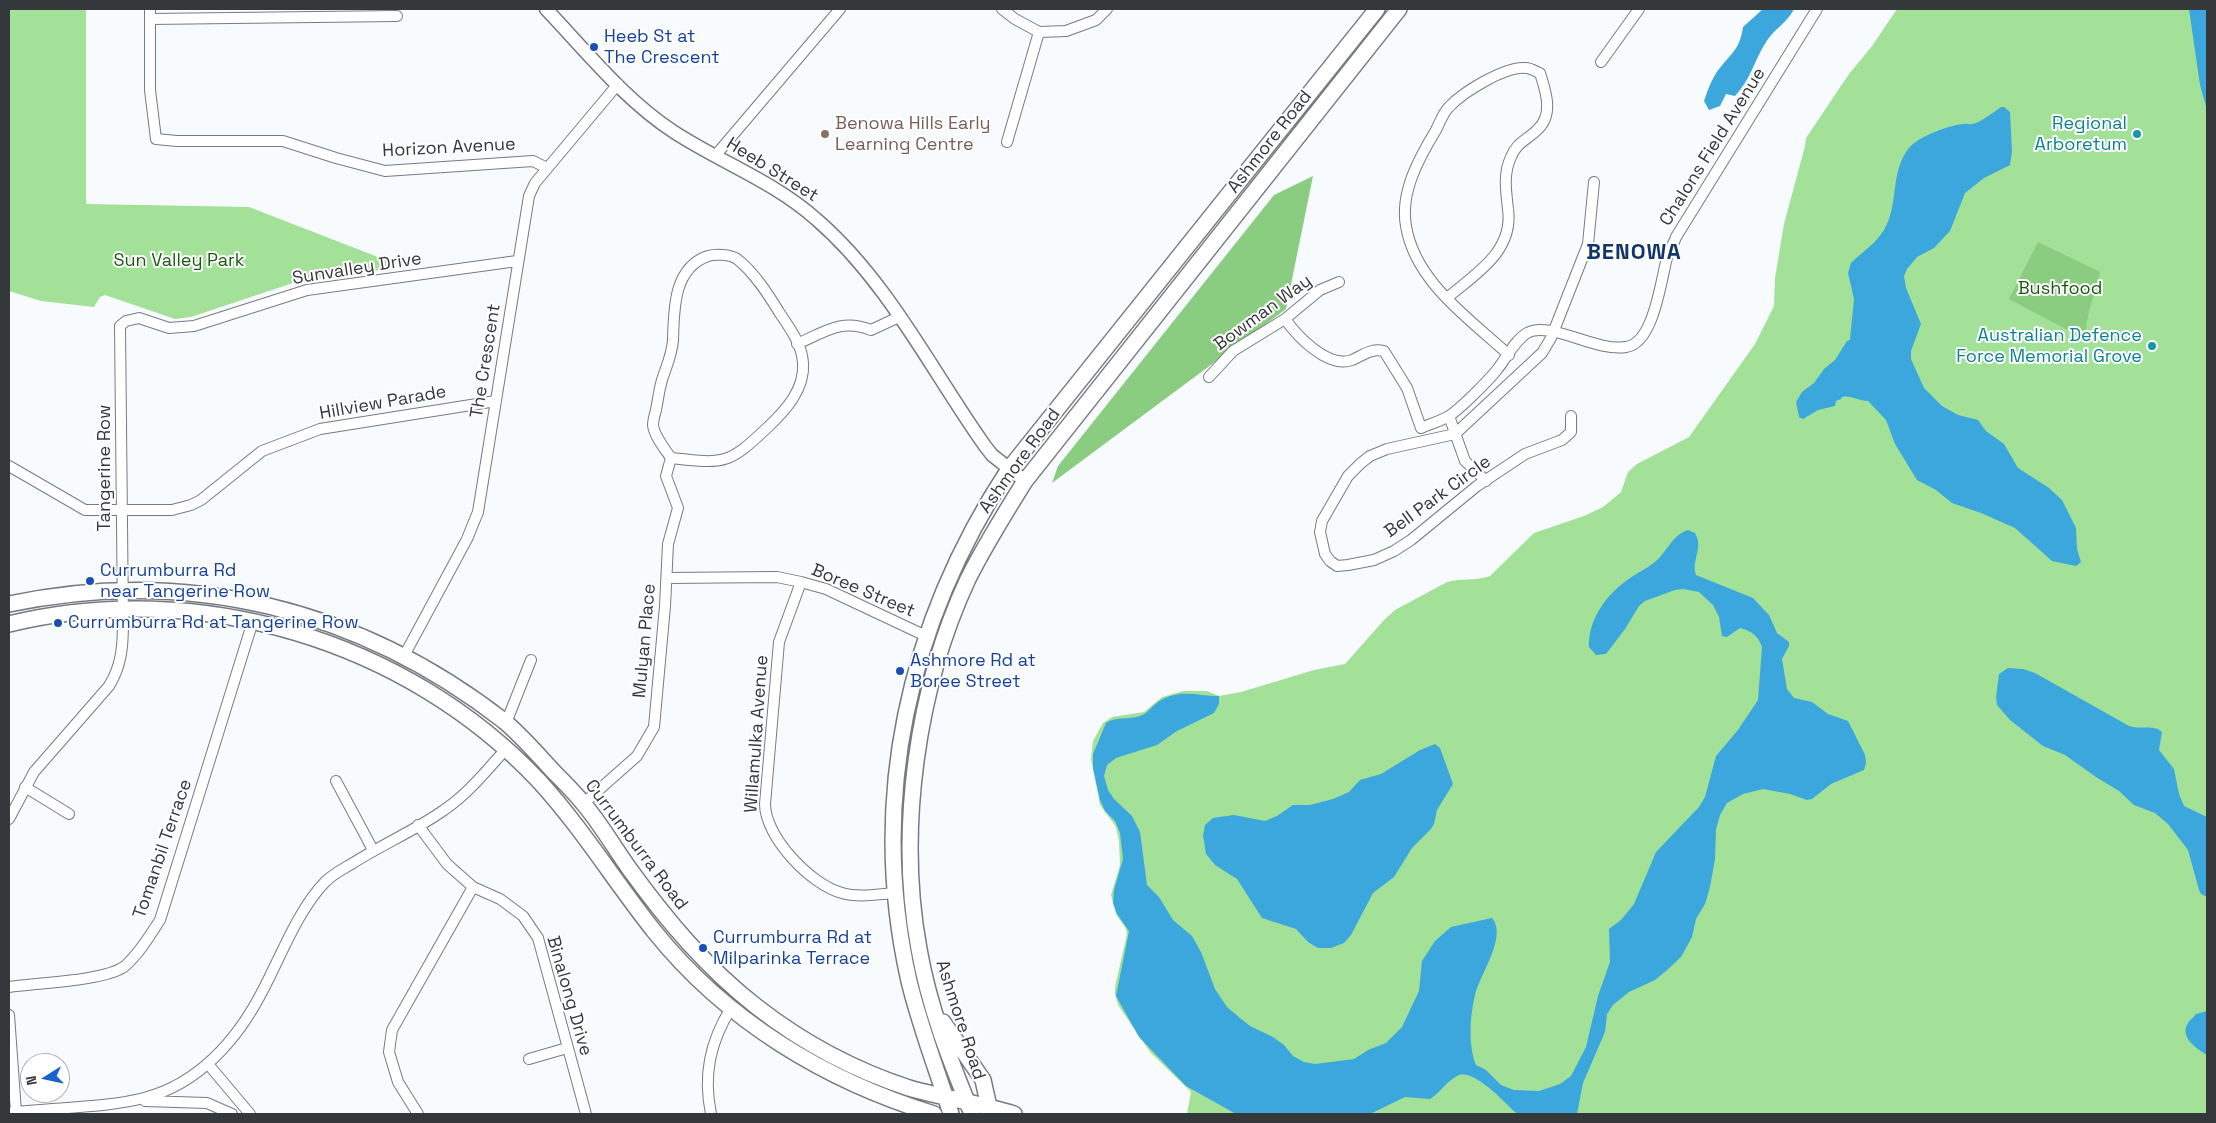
<!DOCTYPE html>
<style>
body{margin:0}
#map{position:relative;width:2216px;height:1123px;overflow:hidden;background:#f8fbfe;font-family:"Space Grotesk",sans-serif}
canvas{display:block}
.frame{position:absolute;inset:0;border:10px solid #35383b;pointer-events:none}
.north{position:absolute;left:20px;top:1053px;width:50px;height:50px;box-sizing:border-box;background:#fff;border:1px solid #aeafb1;border-radius:50%;rotate:260deg;font-size:14px;font-weight:700;line-height:20px;text-align:center;color:#35383b}
.north::after{content:'';display:block;margin:auto;width:18px;height:22px;background:#1863ce;clip-path:polygon(50% 0,100% 100%,50% 72%,0 100%)}
</style>
<div id="map">
<canvas width="2216" height="1123"></canvas>
<div class="frame"></div>
<div class="north">N</div>
</div>
<script>
const c = document.querySelector('canvas').getContext('2d');
c.lineJoin = 'round';
function fill(path, color) { c.fillStyle = color; c.fill(path, 'evenodd'); }
function stroke(path, color, width, dash) { c.strokeStyle = color; c.lineWidth = width; c.lineCap = dash ? 'butt' : 'round'; c.setLineDash(dash || []); c.stroke(path); }
function drawText(font, color, halo, rows, align = 'center') {
  c.font = font + ' "Space Grotesk",sans-serif'; c.lineWidth = 4; c.setLineDash([]); c.textBaseline = 'middle'; c.strokeStyle = halo; c.fillStyle = color; for (const [text, x, y, turn = 0] of rows) {
    c.save(); c.translate(x, y); c.rotate((+turn || 0) * Math.PI / 180); c.textAlign = isNaN(turn) ? turn : align; if (halo) c.strokeText(text, 0, 0); c.fillText(text, 0, 0); c.restore();
  }
}
const green = new Path2D(`
 M 9,9 L 86,9 L 86,204 L 249,207 L 396,264 L 394,268 L 299,281 L 191,317 L 175,319 L 105,295 L 100,297 L 94,307 L 41,301 L 9,291 Z
 M 1897,9 L 2207,9 L 2207,1114 L 1187,1114 L 1191,1092 L 1150,1052 L 1118,1005 L 1115,994 L 1115,987 L 1127,934 L 1126,929 L 1116,914 L 1111,895 L 1120,865 L 1119,841 L 1116,827 L 1100,805 L 1091,759 L 1093,741 L 1103,723 L 1112,717 L 1144,712 L 1162,697 L 1183,691 L 1207,691 L 1219,696 L 1241,692 L 1314,670 L 1345,664 L 1384,620 L 1395,610 L 1447,582 C 1462,578 1476,581 1490,576 L 1534,533 L 1584,516 L 1603,507 L 1621,492 L 1628,472 L 1637,464 L 1689,437 L 1755,344 L 1774,306 L 1775,278 L 1784,224 L 1805,146 L 1806,138 L 1849,74 L 1872,46 Z`);
const forest = new Path2D(`
 M 1313,176 L 1286,309 L 1052,483 L 1058,466 L 1274,195 Z
 M 2038,242 L 2100,272 C 2096,293 2087,310 2086,331 L 2075,334 L 2009,299 Z`);
const water = new Path2D(`
 M 1763,9 L 1794,9 C 1787,23 1774,29 1766,42 C 1754,61 1751,79 1735,96 L 1726,94 L 1720,106 L 1709,110 L 1704,101 C 1707,92 1710,83 1715,75 C 1727,56 1740,52 1743,27 Z
 M 2189,9 L 2207,9 L 2207,110 L 2200,85 Z
 M 2001,107 L 2004,107 L 2010,112 L 2012,151 L 2010,165 L 1984,178 L 1965,193 L 1950,231 L 1934,248 L 1917,257 L 1907,269 L 1904,276 L 1906,288 L 1921,324 L 1911,351 L 1911,359 L 1924,388 L 1942,406 L 1958,415 L 1978,420 L 1986,431 L 2004,444 L 2018,468 L 2049,488 L 2062,500 L 2076,528 L 2077,549 L 2081,562 L 2076,566 L 2052,561 L 2015,528 L 1981,513 L 1952,503 L 1936,490 L 1917,480 L 1895,444 L 1886,420 L 1868,401 C 1858,401 1852,395 1842,397 L 1841,399 L 1836,401 L 1835,406 L 1818,410 L 1803,419 L 1799,417 L 1796,402 L 1802,392 L 1814,383 L 1824,369 L 1835,360 L 1847,341 L 1850,340 L 1854,299 L 1848,273 L 1851,263 C 1863,251 1880,241 1887,224 C 1898,200 1891,170 1909,148 C 1919,136 1950,125 1964,124 C 1967,123 1969,125 1972,124 C 1980,123 1994,112 2001,107 Z
 M 1688,530 L 1695,533 C 1704,550 1691,558 1696,575 L 1753,598 L 1769,615 L 1777,633 L 1789,642 L 1789,646 L 1782,659 L 1787,689 L 1794,698 L 1812,702 L 1828,714 L 1848,721 L 1865,755 L 1866,763 L 1864,770 L 1831,784 L 1812,799 L 1807,800 L 1790,794 L 1763,789 L 1743,794 L 1727,803 L 1720,815 L 1716,829 L 1715,859 L 1710,887 L 1705,904 L 1696,919 L 1692,937 L 1681,957 L 1666,971 L 1655,980 L 1629,992 L 1613,1005 L 1607,1014 L 1605,1032 L 1583,1083 L 1577,1114 L 1517,1114 C 1505,1103 1473,1067 1457,1076 C 1446,1082 1440,1093 1430,1099 L 1405,1097 L 1370,1114 L 1236,1114 L 1186,1086 L 1139,1037 L 1116,996 L 1129,931 L 1117,914 L 1113,903 L 1114,890 L 1123,859 L 1120,833 L 1115,821 L 1105,811 L 1100,800 L 1093,768 L 1093,754 L 1106,723 C 1117,716 1128,720 1140,716 C 1147,714 1152,706 1158,702 C 1179,688 1197,696 1219,696 L 1219,704 L 1214,713 L 1177,731 L 1157,745 L 1116,758 L 1107,765 L 1104,776 L 1108,790 L 1114,799 L 1132,816 L 1140,832 L 1147,885 L 1159,897 L 1173,920 L 1192,936 L 1201,952 L 1215,989 L 1227,1007 L 1240,1018 L 1250,1026 L 1273,1037 L 1284,1045 L 1293,1056 L 1304,1062 L 1315,1064 L 1354,1059 L 1368,1050 L 1386,1043 L 1402,1027 L 1419,991 L 1422,961 L 1435,941 L 1451,927 L 1492,918 C 1508,936 1479,976 1475,995 C 1470,1016 1468,1045 1476,1065 L 1486,1070 L 1501,1085 L 1514,1090 L 1539,1091 L 1560,1084 L 1571,1076 L 1586,1047 L 1598,996 L 1610,962 L 1609,929 L 1621,920 L 1634,904 L 1656,852 L 1699,807 L 1705,797 L 1716,756 L 1738,730 L 1758,700 L 1762,647 C 1758,636 1752,631 1740,628 L 1727,637 L 1722,636 L 1719,617 L 1713,605 L 1699,592 L 1683,589 L 1675,590 L 1645,601 L 1639,606 L 1625,629 L 1606,654 L 1596,655 L 1589,647 C 1588,621 1605,596 1626,581 C 1635,574 1646,569 1655,562 C 1667,552 1672,535 1688,530 Z
 M 2008,668 L 2023,669 L 2035,673 L 2129,726 C 2140,730 2154,724 2162,732 L 2159,750 L 2174,769 L 2179,794 L 2184,806 L 2207,817 L 2207,897 L 2201,894 L 2199,890 L 2188,850 L 2168,824 L 2155,813 L 2134,805 L 2119,791 L 2096,777 L 2065,755 L 2043,746 L 2010,720 L 1997,705 L 1996,697 L 1999,674 Z
 M 1435,744 L 1440,748 L 1453,784 L 1437,810 L 1434,824 L 1431,829 L 1412,848 L 1394,877 L 1373,893 L 1351,935 L 1344,943 L 1331,948 L 1318,948 L 1308,942 L 1296,929 L 1262,918 L 1237,879 L 1215,865 L 1206,854 L 1203,835 L 1205,825 L 1213,818 L 1234,815 L 1265,821 L 1277,816 L 1293,805 L 1310,805 L 1333,799 L 1349,792 L 1360,780 L 1381,774 L 1420,750 Z
 M 2207,1011 L 2207,1055 C 2197,1049 2179,1037 2188,1023 C 2190,1019 2194,1018 2196,1014 Z`);
const minor = new Path2D(`
 M 150,9 L 150,90 L 156,139 L 177,141 L 283,141 L 336,158 L 385,171 L 533,161 L 547,168
 M 1002,9 L 1015,19 L 1039,32 L 1066,31 L 1096,20 L 1107,9
 M 150,19 L 397,16
 M 1601,62 L 1639,9
 M 1007,142 L 1039,32
 M 715,156 L 840,9
 M 1447,298 C 1475,274 1514,252 1508,209 C 1506,191 1503,174 1511,157 C 1516,143 1527,140 1537,130 C 1554,115 1546,92 1540,73 C 1536,72 1531,68 1526,68 C 1505,66 1463,92 1449,107 C 1443,113 1440,122 1436,130 C 1419,158 1400,192 1406,226 C 1415,282 1470,319 1509,355
 M 1285,319 C 1297,336 1328,369 1352,360 C 1364,355 1371,348 1384,351 L 1407,388 L 1421,428 C 1430,424 1441,421 1449,416 C 1460,409 1487,382 1496,371 C 1506,359 1514,341 1527,333 C 1549,320 1595,352 1626,347 C 1655,343 1661,277 1668,254 C 1670,249 1674,243 1676,237 L 1817,9
 M 797,344 C 825,332 841,318 871,330 L 899,317
 M 1209,377 L 1233,351 L 1285,319 L 1320,290 L 1339,282
 M 1449,416 L 1465,461 L 1486,481
 M 1571,416 L 1571,432 L 1562,440 L 1525,454 L 1477,486 L 1411,540 L 1394,551 L 1374,560 L 1348,565 L 1337,566 L 1330,561 L 1325,554 L 1320,532 L 1322,521 L 1348,476 L 1361,463 L 1370,456 L 1387,449 L 1455,434 L 1542,353 L 1551,338 L 1588,244 L 1594,182
 M 9,466 L 85,510 L 172,510 L 191,505 L 201,500 L 262,451 L 320,429 L 496,401
 M 667,578 L 777,577 L 801,582 L 826,589 L 926,636
 M 801,582 L 779,642 L 765,804 C 765,837 811,885 842,893 C 859,898 878,894 896,893
 M 404,656 L 467,539 L 478,512 L 529,196 L 535,183 L 618,84
 M 506,723 L 531,660
 M 336,781 L 373,850
 M 25,787 L 69,814
 M 584,803 L 637,756 L 654,727 L 665,606 L 668,544 L 678,508 L 666,476 L 671,458 C 665,449 654,436 653,425 C 653,420 655,414 656,410 C 658,400 659,390 662,380 C 666,367 672,355 673,340 C 674,310 673,268 708,256 C 715,254 730,254 737,259 C 754,272 768,294 779,312 C 789,327 802,344 803,363 C 805,389 786,410 768,427 C 728,465 725,464 671,458
 M 9,819 L 34,772 L 109,686 C 122,665 123,645 123,621 L 120,326 L 126,321 L 139,318 L 169,328 L 194,326 L 307,290 L 517,261
 M 418,825 L 447,864 L 473,887 L 500,899 L 523,916 L 538,938 L 586,1114
 M 9,987 C 35,983 106,981 125,966 C 140,953 150,935 160,920 L 253,621
 M 9,1015 L 16,1112
 M 529,1059 L 567,1048
 M 208,1064 L 250,1114
 M 145,1101 L 207,1103 L 232,1114
 M 9,1113 C 53,1107 100,1109 144,1098 C 199,1084 238,1039 263,990 C 281,956 298,910 325,882 C 333,874 343,869 353,863 C 383,844 416,830 444,810 C 468,794 487,770 506,749
 M 418,1114 L 398,1082 L 389,1052 L 392,1030 L 473,887
 M 711,1114 C 703,1075 710,1042 731,1008`);
const tertiary = new Path2D(`
 M 546,9 C 586,51 625,100 674,132 C 720,162 775,182 816,219 C 888,281 931,370 985,446 L 992,455 L 1025,481`);
const primary = new Path2D(`
 M 9,604 C 188,566 360,609 504,721 C 522,736 538,755 554,772 C 564,782 574,792 583,803 C 601,824 615,849 631,871 C 668,922 707,968 757,1007 C 802,1042 854,1070 909,1088 C 944,1098 979,1103 1014,1114
 M 9,624 C 198,578 406,640 539,781 C 582,828 615,882 654,931 C 726,1021 826,1081 934,1114
 M 943,1022 L 983,1080 L 989,1107
 M 951,1114 C 937,1070 920,1027 909,981 C 868,800 908,623 1009,469 L 1377,9
 M 972,1114 C 950,1060 929,1007 919,949 C 897,830 917,688 968,579 C 985,545 1005,513 1025,481 L 1399,9`);
const markers = [
 [594,47,5,"#1a4fb4"],
 [825,134,5,"#8d6e63"],
 [2137,134,5,"#0f9aa8"],
 [2152,346,5,"#0f9aa8"],
 [90,581,5,"#1a4fb4"],
 [58,623,5,"#1a4fb4"],
 [900,671,5,"#1a4fb4"],
 [703,948,5,"#1a4fb4"]
];
const transitNames = [
 ["Heeb St at",604,37],
 ["The Crescent",604,58],
 ["Currumburra Rd",100,571],
 ["near Tangerine Row",100,592],
 ["Currumburra Rd at Tangerine Row",68,623],
 ["Ashmore Rd at",910,661],
 ["Boree Street",910,682],
 ["Currumburra Rd at",713,938],
 ["Milparinka Terrace",713,959]
];
const educationNames = [
 ["Benowa Hills Early",835,124],
 ["Learning Centre",835,145]
];
const cultureNames = [
 ["Regional",2127,124],
 ["Arboretum",2127,145],
 ["Australian Defence",2142,336],
 ["Force Memorial Grove",2142,357]
];
const streetNames = [
 ["Ashmore Road",1270,142,-52],
 ["Chalons Field Avenue",1713,147,-58],
 ["Horizon Avenue",449,148,-3],
 ["Heeb Street",772,170,32],
 ["Sunvalley Drive",357,269,-9],
 ["Bowman Way",1263,313,-36],
 ["The Crescent",486,361,-81],
 ["Hillview Parade",383,403,-10],
 ["Ashmore Road",1020,461,-54],
 ["Tangerine Row",105,468,-90],
 ["Bell Park Circle",1438,497,-36],
 ["Boree Street",863,591,23],
 ["Mulyan Place",645,641,-85],
 ["Willamulka Avenue",757,734,-86],
 ["Currumburra Road",636,845,53],
 ["Tomanbil Terrace",163,849,-71],
 ["Binalong Drive",569,996,74],
 ["Ashmore Road",960,1020,72]
];
const parkNames = [
 ["Sun Valley Park",179,261],
 ["Bushfood",2060,289]
];
const districtNames = [
 ["BENOWA",1634,253]
];
fill(green, '#a3e199');
fill(forest, '#8acc80');
fill(water, '#3ba7dd');
stroke(minor, '#767b83', 12);
stroke(tertiary, '#767b83', 15);
stroke(primary, '#767b83', 18);
stroke(minor, '#fff', 10);
stroke(tertiary, '#fff', 12);
stroke(primary, '#fff', 15);
for (const [x, y, r, color] of markers) { const dot = new Path2D(); dot.arc(x, y, r, 0, 2 * Math.PI); c.fillStyle = color; c.fill(dot); stroke(dot, '#fff', 2); }
drawText('18px', '#164399', '#fff', transitNames, 'left');
drawText('18px', '#785e54', '#fff', educationNames, 'left');
drawText('18px', '#0d838f', '#fff', cultureNames, 'right');
drawText('18px', '#35383b', '#fff', streetNames);
drawText('18px', '#19590e', '#fff', parkNames);
c.letterSpacing = '1px';
drawText('bold 22px', '#13366a', '#fff', districtNames);
c.letterSpacing = '0px';
</script>
